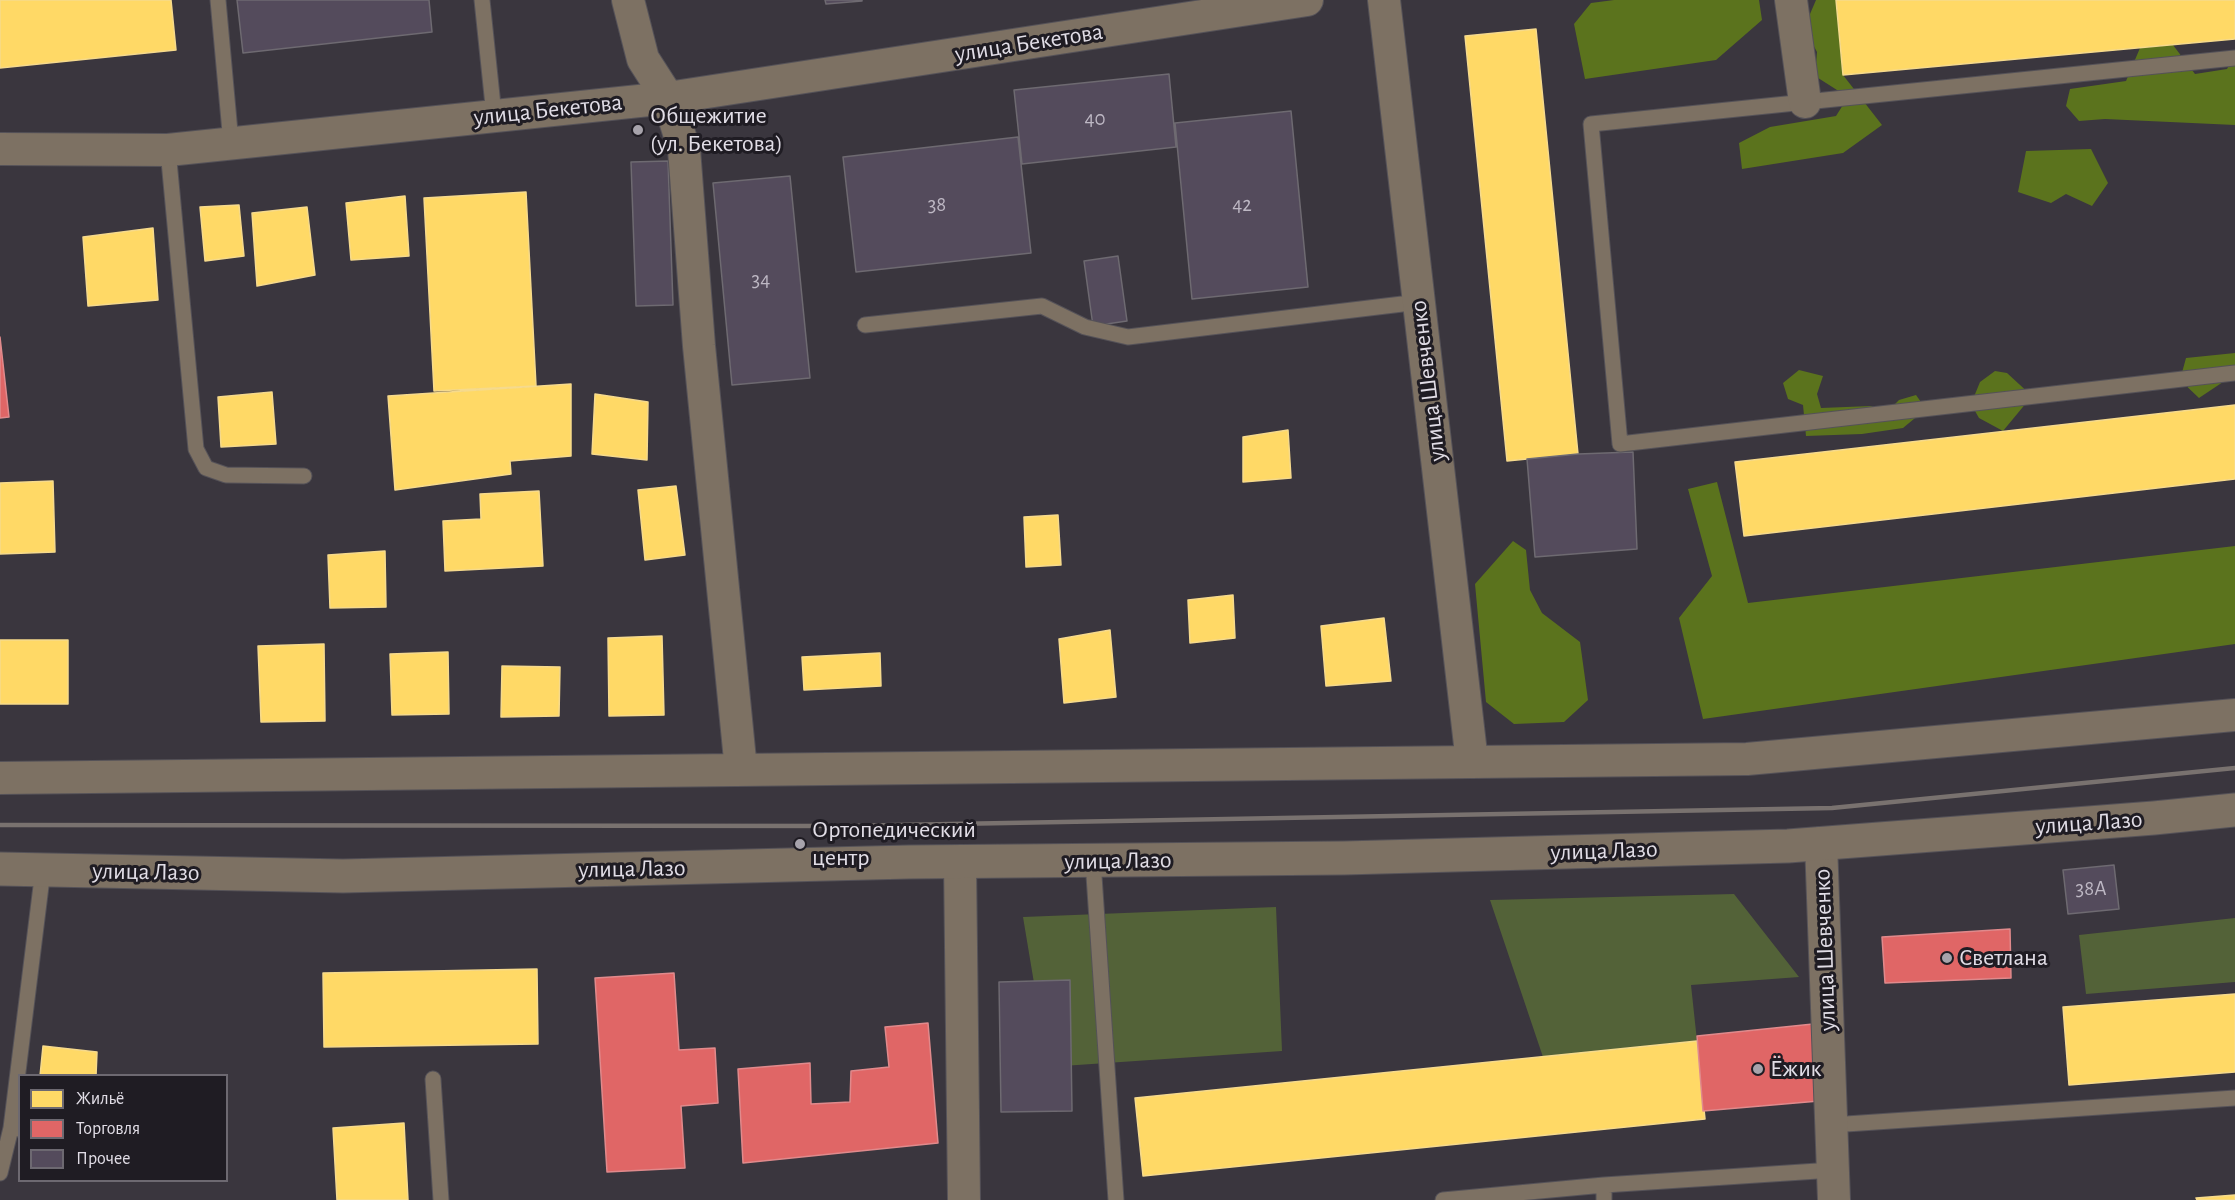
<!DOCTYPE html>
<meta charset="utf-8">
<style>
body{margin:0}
#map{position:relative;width:2235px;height:1200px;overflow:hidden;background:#3a363e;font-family:"Alegreya Sans",sans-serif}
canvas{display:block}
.legend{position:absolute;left:18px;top:1074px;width:210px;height:108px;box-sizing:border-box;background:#1f1c23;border:2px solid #6d6971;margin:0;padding:8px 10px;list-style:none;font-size:18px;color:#e1dde6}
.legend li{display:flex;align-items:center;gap:12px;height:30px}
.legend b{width:30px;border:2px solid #6d6971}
</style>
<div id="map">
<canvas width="2235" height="1200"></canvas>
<ul class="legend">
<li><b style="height:16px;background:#ffd966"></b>Жильё</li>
<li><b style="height:16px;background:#e06666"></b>Торговля</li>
<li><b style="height:16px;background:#544b5c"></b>Прочее</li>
</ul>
</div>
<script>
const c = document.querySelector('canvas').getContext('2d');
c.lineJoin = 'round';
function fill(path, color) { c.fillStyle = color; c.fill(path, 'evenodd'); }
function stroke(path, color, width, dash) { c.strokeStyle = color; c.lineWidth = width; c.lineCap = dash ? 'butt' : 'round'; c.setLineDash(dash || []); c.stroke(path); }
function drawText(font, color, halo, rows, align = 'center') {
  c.font = font + ' "Alegreya Sans",sans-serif'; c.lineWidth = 6; c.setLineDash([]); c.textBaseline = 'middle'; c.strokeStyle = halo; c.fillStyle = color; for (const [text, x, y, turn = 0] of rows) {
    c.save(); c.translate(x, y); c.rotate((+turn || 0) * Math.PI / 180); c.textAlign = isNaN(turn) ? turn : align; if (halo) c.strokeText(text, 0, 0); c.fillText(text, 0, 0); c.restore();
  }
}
const green = new Path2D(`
 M 1734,894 L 1799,977 L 1691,985 L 1697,1041 L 1543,1057 L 1490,900 Z
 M 1276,907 L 1282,1051 L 1048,1067 L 1023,917 Z
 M 2235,918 L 2235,982 L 2086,994 L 2079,935 Z`);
const forest = new Path2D(`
 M 1614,0 L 1759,0 L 1762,20 L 1716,60 L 1585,79 L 1574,24 L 1591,3 Z
 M 1816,0 L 1836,0 L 1843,75 L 1882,125 L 1843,153 L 1742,169 L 1739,143 L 1770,127 L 1836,116 L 1848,97 L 1815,76 L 1817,52 L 1804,28 Z
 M 2173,45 L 2195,74 L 2227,69 L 2235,54 L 2235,125 L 2105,119 L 2079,121 L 2066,106 L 2070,89 L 2126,81 L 2140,48 Z
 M 2091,149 L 2108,183 L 2092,206 L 2066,194 L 2051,203 L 2018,192 L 2026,151 Z
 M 2235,353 L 2235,374 L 2199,398 L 2180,380 L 2186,358 Z
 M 1799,370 L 1823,376 L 1817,394 L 1821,408 L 1871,406 L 1886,413 L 1899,400 L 1916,395 L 1926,409 L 1903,428 L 1862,434 L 1806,436 L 1803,405 L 1788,399 L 1783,383 Z
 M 1995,371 L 2007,373 L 2032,396 L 2003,431 L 1979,418 L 1971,404 L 1980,382 Z
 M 1717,482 L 1748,603 L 2235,546 L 2235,644 L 1703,719 L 1679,618 L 1712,576 L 1688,489 Z
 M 1513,541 L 1526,550 L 1530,590 L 1542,613 L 1580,642 L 1588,700 L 1564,722 L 1514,724 L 1486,702 L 1475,584 Z`);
const homes = new Path2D(`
 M 0,0 L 171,0 L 176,50 L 0,68 Z
 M 1836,0 L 2235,0 L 2235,39 L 1843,75 Z
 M 1536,29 L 1578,454 L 1507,461 L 1465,36 Z
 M 526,192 L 536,386 L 434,391 L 424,198 Z
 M 405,196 L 409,256 L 351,260 L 346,203 Z
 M 239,205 L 244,256 L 205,261 L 200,207 Z
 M 307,207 L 315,275 L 257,286 L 252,213 Z
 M 153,228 L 158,300 L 88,306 L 83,237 Z
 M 571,384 L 571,456 L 510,461 L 511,474 L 395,490 L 388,396 Z
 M 272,392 L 276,444 L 221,447 L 218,397 Z
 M 595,394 L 648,402 L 647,460 L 592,454 Z
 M 2235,405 L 2235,479 L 1744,536 L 1735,462 Z
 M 1288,430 L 1291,478 L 1243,482 L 1243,437 Z
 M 53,481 L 55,552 L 0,554 L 0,483 Z
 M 676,486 L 685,555 L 645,560 L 638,490 Z
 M 539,491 L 543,566 L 445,571 L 443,521 L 481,519 L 480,494 Z
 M 1058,515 L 1061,565 L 1026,567 L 1024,517 Z
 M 385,551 L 386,607 L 330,608 L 328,555 Z
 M 1233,595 L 1235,638 L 1190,643 L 1188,600 Z
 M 1384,618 L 1391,681 L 1326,686 L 1321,626 Z
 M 1110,630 L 1116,697 L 1064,703 L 1059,639 Z
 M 662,636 L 664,715 L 609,716 L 608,638 Z
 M 0,640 L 68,640 L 68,704 L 0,704 Z
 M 324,644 L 325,721 L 261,722 L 258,646 Z
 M 448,652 L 449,714 L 392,715 L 390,654 Z
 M 880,653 L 881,686 L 804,690 L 802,657 Z
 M 502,666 L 560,667 L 559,716 L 501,717 Z
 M 537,969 L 538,1044 L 324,1047 L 323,973 Z
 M 2235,994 L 2235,1072 L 2069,1085 L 2063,1007 Z
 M 1697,1041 L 1705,1119 L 1143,1176 L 1135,1098 Z
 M 43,1046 L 97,1052 L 96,1076 L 40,1076 Z
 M 404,1123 L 408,1200 L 337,1200 L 333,1128 Z
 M 2235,1195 L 2235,1200 L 2197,1200 L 2196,1198 Z`);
const shops = new Path2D(`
 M 0,337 L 9,417 L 0,418 Z
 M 2010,929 L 2011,978 L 1885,983 L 1882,937 Z
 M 674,973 L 679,1050 L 715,1048 L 718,1103 L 681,1106 L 685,1168 L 607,1172 L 595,978 Z
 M 928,1023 L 938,1143 L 743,1163 L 738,1069 L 810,1063 L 811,1104 L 850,1102 L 851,1071 L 889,1067 L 885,1027 Z
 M 1813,1024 L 1819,1101 L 1703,1111 L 1697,1036 Z`);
const building = new Path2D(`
 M 237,0 L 429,0 L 432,32 L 243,53 Z
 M 825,0 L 862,0 L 862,1 L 826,4 Z
 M 1169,74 L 1176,147 L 1022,164 L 1014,90 Z
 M 1291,111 L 1308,287 L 1192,299 L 1175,123 Z
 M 1018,137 L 1031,253 L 856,272 L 843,157 Z
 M 668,161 L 673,305 L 636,306 L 631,162 Z
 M 790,176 L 810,378 L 732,385 L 713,183 Z
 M 1118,256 L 1127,321 L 1093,326 L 1084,261 Z
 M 1633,452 L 1637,549 L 1535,557 L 1527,459 L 1578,454 Z
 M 2114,865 L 2119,909 L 2068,914 L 2063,870 Z
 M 1070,980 L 1072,1111 L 1001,1112 L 999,982 Z`);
const service = new Path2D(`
 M 218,0 L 231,143
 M 482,0 L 494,115
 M 2235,58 L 1591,124 L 1620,444 L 2235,373
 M 168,150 L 196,449 L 206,468 L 226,475 L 304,476
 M 865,325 L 1042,306 L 1085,327 L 1128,337 L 1419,302
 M 1093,861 L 1116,1200
 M 433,1079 L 441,1200
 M 1831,1125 L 2235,1098
 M 20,1129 L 11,1128 L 43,870
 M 0,1173 L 11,1128
 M 1443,1200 L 1604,1185
 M 1604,1200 L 1604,1185 L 1833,1170`);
const minor = new Path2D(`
 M 628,0 L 643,59 L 668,98 L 684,149 L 699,346 L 741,770
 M 1384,0 L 1472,762
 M 1791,0 L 1805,102
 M 0,149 L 168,150 L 668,98 L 1307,0
 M 0,778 L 1747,759 L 2235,715
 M 1821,843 L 1834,1200
 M 960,862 L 964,1200`);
const tertiary = new Path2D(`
 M 0,869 L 343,876 L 909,862 L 1344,858 L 1788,846 L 2154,818 L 2235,810`);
const rail = new Path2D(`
 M 0,825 L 842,826 L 1832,808 L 2235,768`);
const markers = [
 [638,130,6,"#a7a3ab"],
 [800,844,6,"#a7a3ab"],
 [1947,958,6,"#a7a3ab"],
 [1758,1069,6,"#a7a3ab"]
];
const numberNames = [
 ["40",1095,119],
 ["38",937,205],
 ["42",1242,205],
 ["34",761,280],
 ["38А",2091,889]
];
const streetNames = [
 ["улица Бекетова",1029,43,-9],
 ["улица Бекетова",548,110,-6],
 ["улица Шевченко",1428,381,-97],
 ["улица Лазо",2089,823,-4],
 ["улица Лазо",1604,851,-2],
 ["улица Лазо",1118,861,-1],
 ["улица Лазо",632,869,-1],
 ["улица Лазо",146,872,1],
 ["улица Шевченко",1825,950,-92]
];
const poiNames = [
 ["Общежитие",650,116],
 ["(ул. Бекетова)",650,144],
 ["Ортопедический",812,830],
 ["центр",812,858],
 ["Светлана",1959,958],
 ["Ёжик",1770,1069]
];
fill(green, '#536238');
fill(forest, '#5b731d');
fill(homes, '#ffd966');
stroke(homes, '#f6da8c', 1.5);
fill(shops, '#e06666');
stroke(shops, '#e08a8c', 1.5);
fill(building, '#544b5c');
stroke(building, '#6e6a71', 1.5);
stroke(service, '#555258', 17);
stroke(minor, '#555258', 34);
stroke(tertiary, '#555258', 35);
stroke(service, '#7d7163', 15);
stroke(minor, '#7d7163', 32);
stroke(tertiary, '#7d7163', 33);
stroke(rail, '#79726f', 4.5);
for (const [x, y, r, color] of markers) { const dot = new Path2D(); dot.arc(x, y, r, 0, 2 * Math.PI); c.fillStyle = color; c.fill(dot); stroke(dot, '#1f1c23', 2); }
drawText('21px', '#beb8c4', null, numberNames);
drawText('24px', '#e1dde6', '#1f1c23', streetNames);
drawText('24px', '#e1dde6', '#1f1c23', poiNames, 'left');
</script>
